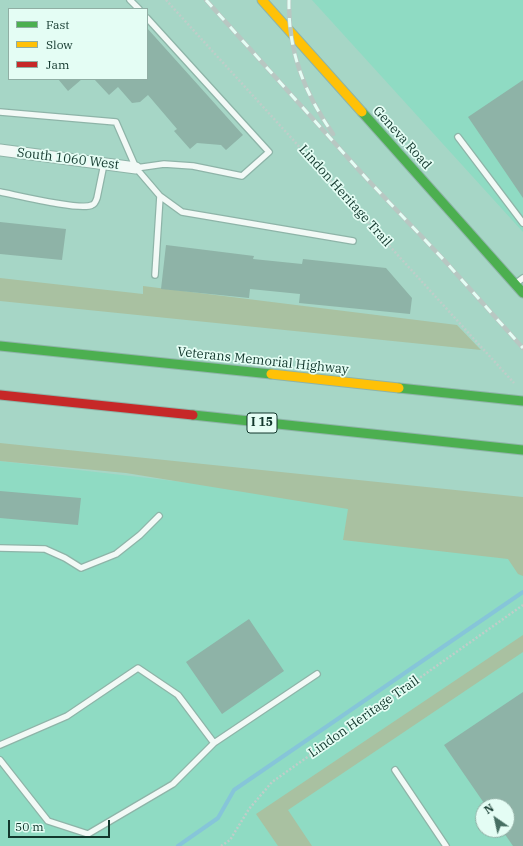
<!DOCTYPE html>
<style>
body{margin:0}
#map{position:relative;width:523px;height:846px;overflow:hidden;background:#a6d6c6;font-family:"IBM Plex Serif",serif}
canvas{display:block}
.legend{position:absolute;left:8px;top:8px;width:140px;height:72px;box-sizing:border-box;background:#e4fdf4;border:1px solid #90aea4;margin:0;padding:5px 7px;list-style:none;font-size:12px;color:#12372c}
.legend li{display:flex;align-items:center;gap:8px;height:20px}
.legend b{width:20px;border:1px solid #90aea4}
.north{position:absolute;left:475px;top:798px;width:40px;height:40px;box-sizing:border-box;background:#e4fdf4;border:1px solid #90aea4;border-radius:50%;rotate:326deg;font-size:11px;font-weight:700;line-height:16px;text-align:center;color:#12372c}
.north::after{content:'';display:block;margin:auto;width:14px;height:18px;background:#466f62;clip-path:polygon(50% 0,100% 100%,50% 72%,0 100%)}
.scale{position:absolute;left:8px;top:820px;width:102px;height:18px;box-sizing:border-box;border:2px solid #12372c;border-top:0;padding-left:5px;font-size:12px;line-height:14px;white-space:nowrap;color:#12372c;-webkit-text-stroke:3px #e4fdf4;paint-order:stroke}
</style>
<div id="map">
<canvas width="523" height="846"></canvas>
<ul class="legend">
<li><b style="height:5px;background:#4caf50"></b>Fast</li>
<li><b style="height:5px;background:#ffc107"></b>Slow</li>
<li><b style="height:5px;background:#c62828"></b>Jam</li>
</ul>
<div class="north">N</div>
<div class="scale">50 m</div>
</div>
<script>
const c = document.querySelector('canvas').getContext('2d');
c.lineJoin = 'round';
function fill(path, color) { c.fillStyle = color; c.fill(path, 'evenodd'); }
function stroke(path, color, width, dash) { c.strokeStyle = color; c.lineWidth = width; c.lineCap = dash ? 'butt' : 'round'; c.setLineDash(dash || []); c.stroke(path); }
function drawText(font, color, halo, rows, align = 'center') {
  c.font = font + ' "IBM Plex Serif",serif'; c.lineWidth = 3.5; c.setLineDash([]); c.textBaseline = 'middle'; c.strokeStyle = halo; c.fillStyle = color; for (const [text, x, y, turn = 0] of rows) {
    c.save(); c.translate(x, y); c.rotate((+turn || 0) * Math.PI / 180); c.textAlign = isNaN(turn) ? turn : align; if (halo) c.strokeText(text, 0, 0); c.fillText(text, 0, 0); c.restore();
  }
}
const built = new Path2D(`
 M 312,0 L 523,0 L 523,232 Z
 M 0,461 L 523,521 L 523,846 L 0,846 ZM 483,806 L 507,806 L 507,830 L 483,830 Z`);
const green = new Path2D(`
 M 0,278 L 143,294 L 143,286 L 457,325 L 481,350 L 0,301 Z
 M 0,443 L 523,497 L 523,576 L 518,574 L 508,559 L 343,540 L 348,509 L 126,473 L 0,461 Z
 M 523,635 L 523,652 L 288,810 L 312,846 L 278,846 L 256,814 Z`);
const stream = new Path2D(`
 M 178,846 L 218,818 L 234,790 L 523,592`);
const building = new Path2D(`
 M 147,28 L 243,135 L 226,150 L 221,145 L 197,143 L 190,149 L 174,131 L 177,129 L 148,95 L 140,102 L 132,103 L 118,87 L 109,95 L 94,79 L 147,79 Z
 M 58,79 L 82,79 L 68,91 Z
 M 523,80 L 523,198 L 468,117 Z
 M 0,222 L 66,229 L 62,260 L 0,254 Z
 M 166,245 L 254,256 L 253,259 L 302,264 L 303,259 L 386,268 L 412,298 L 410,314 L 299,303 L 300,294 L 250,289 L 249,298 L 161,289 Z
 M 0,491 L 81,498 L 78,525 L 0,518 Z
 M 249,619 L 284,671 L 222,714 L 186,662 Z
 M 523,692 L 523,846 L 513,846 L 502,830 L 507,830 L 507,806 L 486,806 L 444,745 Z`);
const path = new Path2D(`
 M 166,0 L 514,383
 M 221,846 L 230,840 L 249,809 L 272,782 L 523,605`);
const lane = new Path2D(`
 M 130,0 L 139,9
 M 0,112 L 116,122 L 136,168 L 160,196 L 155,275
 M 458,137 L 523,223
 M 136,168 L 164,164 L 193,166 L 242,176 L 269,152 L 147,18
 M 0,192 C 16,195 81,211 92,205 C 95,204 96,201 97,198 L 104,164
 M 160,196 L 182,212 L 353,241
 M 515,284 L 523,278
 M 0,548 L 45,549 L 65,558 L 81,568 L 116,554 L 140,535 L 159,516
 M 214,743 L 317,674
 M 0,745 L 67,716 L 138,668 L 178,695 L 214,743 L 173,784 L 88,834 L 48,821 L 0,760
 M 395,770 L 446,846`);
const street = new Path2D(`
 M 0,150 L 136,168`);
const fast = new Path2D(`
 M 362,112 L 523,293
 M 0,346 L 271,374
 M 399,388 L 523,401
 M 193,415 L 523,450`);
const slow = new Path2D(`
 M 262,0 L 362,112
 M 271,374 L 399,388`);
const jam = new Path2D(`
 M 0,395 L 193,415`);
const rail = new Path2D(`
 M 206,0 L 367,179 L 444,260 L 523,348
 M 289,0 C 288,52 304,92 333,134`);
const shields = [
 [262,423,30]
];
const shieldNames = [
 ["I 15",262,423]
];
const streetNames = [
 ["Geneva Road",402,138,48],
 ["South 1060 West",68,159,7],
 ["Lindon Heritage Trail",345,196,48],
 ["Veterans Memorial Highway",263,361,6],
 ["Lindon Heritage Trail",364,717,-35]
];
fill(built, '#8fdbc3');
fill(green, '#a9c1a1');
stroke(stream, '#86c5d9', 4);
fill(building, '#8eb3a7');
stroke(lane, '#8eb4a8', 8);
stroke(street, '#8eb4a8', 13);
stroke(fast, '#8eb4a8', 11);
stroke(slow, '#8eb4a8', 11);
stroke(jam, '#8eb4a8', 11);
stroke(path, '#bfcec9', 2.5, [2, 2]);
stroke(lane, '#f2f9f6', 5.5);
stroke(street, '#f2f9f6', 11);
stroke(fast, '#4caf50', 9);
stroke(slow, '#ffc107', 9);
stroke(jam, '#c62828', 9);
stroke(rail, '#b8c7c2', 4.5);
stroke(rail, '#e4fdf4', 3, [9]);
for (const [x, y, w] of shields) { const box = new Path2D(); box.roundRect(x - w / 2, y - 10, w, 20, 3); c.fillStyle = '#e4fdf4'; c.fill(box); stroke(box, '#12372c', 1); }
drawText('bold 12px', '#12372c', null, shieldNames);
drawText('13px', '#12372c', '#e4fdf4', streetNames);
</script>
